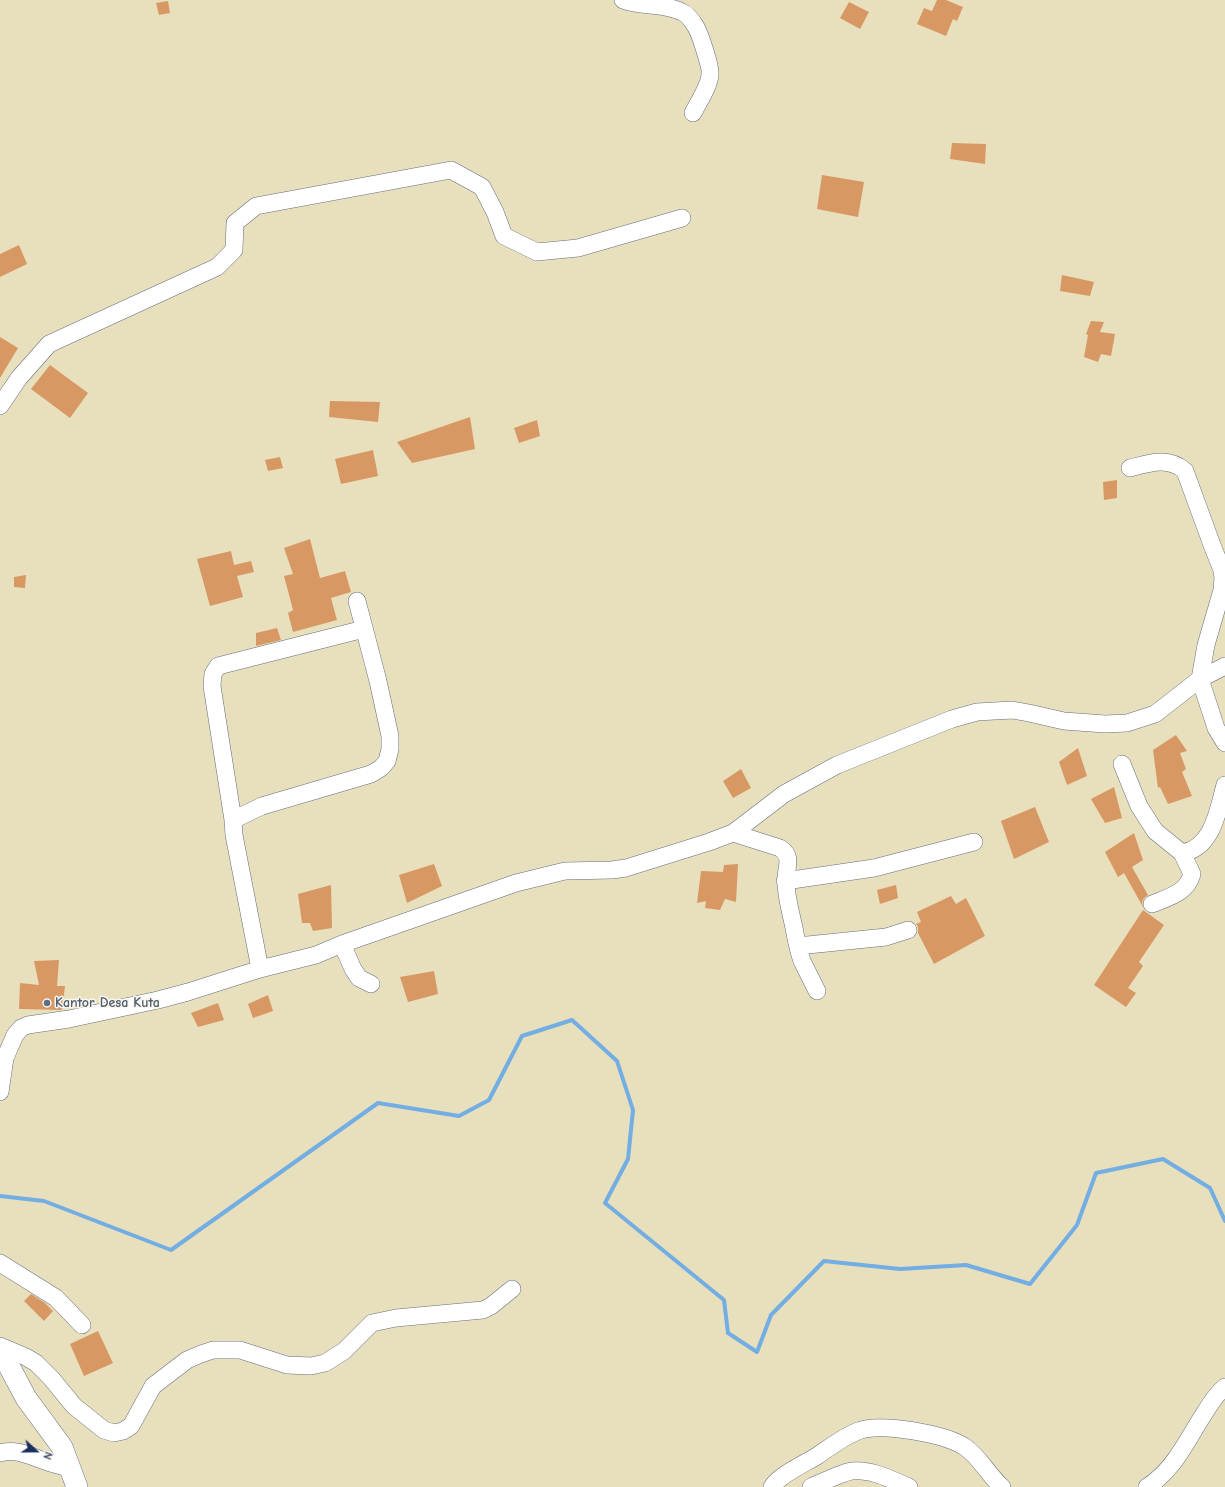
<!DOCTYPE html>
<style>
body{margin:0}
#map{position:relative;width:1225px;height:1487px;overflow:hidden;background:#e8e0bc;font-family:"Comic Neue",sans-serif}
canvas{display:block}
.north{position:absolute;left:16px;top:1431px;width:40px;height:40px;-webkit-text-stroke:3px #fbf7ec;paint-order:stroke;rotate:111deg;font-size:11px;font-weight:700;line-height:16px;text-align:center;color:#1b2f5e}
.north::after{content:'';display:block;margin:auto;width:14px;height:18px;background:#1b2f5e;clip-path:polygon(50% 0,100% 100%,50% 72%,0 100%)}
</style>
<div id="map">
<canvas width="1225" height="1487"></canvas>
<div class="north">N</div>
</div>
<script>
const c = document.querySelector('canvas').getContext('2d');
c.lineJoin = 'round';
function stroke(path, color, width, dash) { c.strokeStyle = color; c.lineWidth = width; c.lineCap = dash ? 'butt' : 'round'; c.setLineDash(dash || []); c.stroke(path); }
function fill(path, color) { c.fillStyle = color; c.fill(path, 'evenodd'); }
function drawText(font, color, halo, rows, align = 'center') {
  c.font = font + ' "Comic Neue",sans-serif'; c.lineWidth = 3; c.setLineDash([]); c.textBaseline = 'middle'; c.strokeStyle = halo; c.fillStyle = color; for (const [text, x, y, turn = 0] of rows) {
    c.save(); c.translate(x, y); c.rotate((+turn || 0) * Math.PI / 180); c.textAlign = isNaN(turn) ? turn : align; if (halo) c.strokeText(text, 0, 0); c.fillText(text, 0, 0); c.restore();
  }
}
const stream = new Path2D(`
 M 0,1196 L 44,1201 L 171,1250 L 378,1103 L 459,1116 L 489,1100 L 522,1036 L 572,1020 L 617,1061 L 633,1110 L 628,1159 L 605,1203 L 724,1300 L 728,1333 L 757,1352 L 771,1315 L 824,1261 L 900,1269 L 966,1265 L 1030,1284 L 1077,1225 L 1096,1173 L 1163,1159 L 1210,1188 L 1225,1221`);
const building = new Path2D(`
 M 937,0 L 946,0 L 963,7 L 957,21 L 953,19 L 946,36 L 917,24 L 924,8 L 932,11 Z
 M 168,1 L 170,13 L 159,15 L 156,3 Z
 M 849,2 L 869,12 L 860,29 L 840,18 Z
 M 952,143 L 986,144 L 985,164 L 950,159 Z
 M 822,175 L 864,182 L 858,217 L 817,209 Z
 M 19,245 L 27,264 L 0,277 L 0,254 Z
 M 1062,275 L 1094,282 L 1090,296 L 1060,291 Z
 M 1091,321 L 1104,322 L 1100,332 L 1115,334 L 1111,356 L 1101,354 L 1098,362 L 1084,357 L 1088,335 L 1086,334 Z
 M 0,337 L 18,348 L 0,378 Z
 M 50,365 L 88,393 L 70,418 L 31,389 Z
 M 330,401 L 380,402 L 378,422 L 329,417 Z
 M 470,417 L 475,449 L 412,463 L 397,442 Z
 M 537,420 L 540,436 L 519,443 L 514,428 Z
 M 373,450 L 378,476 L 341,484 L 335,459 Z
 M 280,457 L 283,468 L 268,471 L 265,460 Z
 M 1117,480 L 1117,498 L 1104,500 L 1103,482 Z
 M 310,539 L 320,578 L 345,571 L 351,592 L 331,598 L 337,620 L 293,632 L 288,613 L 293,610 L 284,576 L 293,574 L 284,548 Z
 M 231,551 L 234,565 L 251,561 L 254,572 L 237,576 L 243,597 L 210,606 L 197,559 Z
 M 26,575 L 25,588 L 14,587 L 14,577 Z
 M 277,628 L 281,640 L 256,646 L 256,633 Z
 M 1176,735 L 1187,751 L 1180,753 L 1186,769 L 1182,772 L 1192,796 L 1168,804 L 1160,787 L 1158,788 L 1153,750 Z
 M 1078,748 L 1087,776 L 1067,785 L 1059,762 Z
 M 741,769 L 751,788 L 733,798 L 723,781 Z
 M 1114,787 L 1122,818 L 1105,823 L 1091,799 Z
 M 1035,807 L 1049,842 L 1014,859 L 1001,821 Z
 M 1134,833 L 1143,860 L 1132,867 L 1148,895 L 1144,898 L 1142,902 L 1143,907 L 1124,873 L 1118,877 L 1105,852 Z
 M 434,864 L 442,886 L 407,903 L 399,875 Z
 M 738,864 L 736,902 L 725,899 L 720,910 L 705,908 L 706,901 L 697,903 L 701,871 L 723,872 L 724,865 Z
 M 331,885 L 332,928 L 313,931 L 310,923 L 302,923 L 298,894 Z
 M 896,885 L 898,898 L 880,904 L 877,890 Z
 M 951,896 L 956,904 L 966,898 L 985,936 L 934,964 L 918,933 L 918,927 L 916,924 L 921,922 L 917,912 Z
 M 1143,910 L 1164,925 L 1139,962 L 1143,966 L 1128,988 L 1136,993 L 1126,1007 L 1094,985 Z
 M 59,960 L 57,986 L 65,986 L 62,1010 L 19,1009 L 20,983 L 39,985 L 34,961 Z
 M 434,971 L 438,994 L 408,1002 L 400,977 Z
 M 268,995 L 273,1011 L 253,1018 L 248,1004 Z
 M 218,1003 L 224,1020 L 198,1027 L 191,1013 Z
 M 31,1294 L 45,1303 L 53,1311 L 44,1321 L 24,1301 Z
 M 98,1331 L 113,1363 L 84,1376 L 70,1344 Z`);
const minor = new Path2D(`
 M 623,0 C 642,7 664,3 682,12 C 687,14 693,22 696,27 C 700,34 711,67 710,74 C 710,85 698,103 693,113
 M 0,406 L 19,378 L 49,344 L 217,267 L 234,250 L 235,223 L 256,206 L 451,170 L 482,187 L 495,212 L 504,236 L 537,252 L 578,248 L 682,218
 M 1130,468 C 1149,463 1169,456 1185,471 L 1212,545 L 1222,570 L 1223,578 L 1222,590 L 1206,645 L 1200,679 L 1216,728 L 1225,743
 M 1122,764 L 1139,806 L 1155,831 L 1182,853 C 1213,848 1218,810 1225,785
 M 233,820 L 212,686 L 213,674 L 218,666 L 364,629
 M 733,833 L 780,848 C 794,857 785,868 786,882 C 786,897 791,913 794,928 C 796,939 798,950 802,961 C 807,971 812,981 817,991
 M 785,881 L 874,868 L 974,842
 M 1152,904 C 1169,897 1187,893 1192,874 L 1182,853
 M 342,944 L 353,969 L 359,978 L 371,984
 M 798,946 L 886,937 L 908,930
 M 260,969 L 234,835 L 233,820 L 262,806 L 371,774 L 381,768 L 387,761 L 390,749 L 390,736 L 378,681 L 357,601
 M 0,1092 L 5,1058 L 15,1035 L 21,1028 L 28,1025 L 69,1019 L 158,1000 L 188,992 L 260,969 L 316,955 L 342,944 L 516,883 L 565,871 L 612,870 L 626,868 L 709,842 L 733,833 L 784,794 L 837,765 L 952,719 L 977,712 L 1012,710 L 1029,713 L 1064,721 L 1105,724 L 1127,723 L 1155,714 L 1200,679 L 1225,666
 M 0,1263 L 56,1298 L 82,1325
 M 0,1346 L 26,1357 L 36,1363 L 51,1378 L 74,1406 L 104,1430 L 114,1433 L 123,1431 L 131,1426 L 153,1386 L 187,1360 L 201,1354 L 213,1350 L 240,1350 L 287,1365 L 311,1366 L 325,1363 L 344,1351 L 372,1323 L 396,1318 L 483,1310 L 491,1306 L 512,1289
 M 0,1453 C 19,1448 31,1457 48,1462 C 55,1465 63,1466 70,1468
 M 772,1487 C 779,1475 804,1464 817,1456 C 830,1447 843,1437 858,1431 C 881,1422 945,1434 965,1447 C 980,1457 988,1475 1002,1487
 M 811,1487 C 821,1483 843,1472 852,1471 C 872,1469 892,1480 909,1487
 M 1147,1487 C 1173,1471 1186,1442 1202,1417 C 1209,1406 1215,1395 1225,1387`);
const major = new Path2D(`
 M 0,1349 L 26,1398 L 62,1447 L 77,1487`);
const markers = [
 [47,1003,4,"#5c6f8a"]
];
const serviceNames = [
 ["Kantor Desa Kuta",55,1003]
];
stroke(stream, '#72ade3', 4);
fill(building, '#d89863');
stroke(minor, '#636d7f', 18);
stroke(major, '#636d7f', 22);
stroke(minor, '#fff', 17);
stroke(major, '#fff', 21);
for (const [x, y, r, color] of markers) { const dot = new Path2D(); dot.arc(x, y, r, 0, 2 * Math.PI); c.fillStyle = color; c.fill(dot); stroke(dot, '#fbf7ec', 1.5); }
drawText('bold 14px', '#4e5e75', '#fbf7ec', serviceNames, 'left');
</script>
